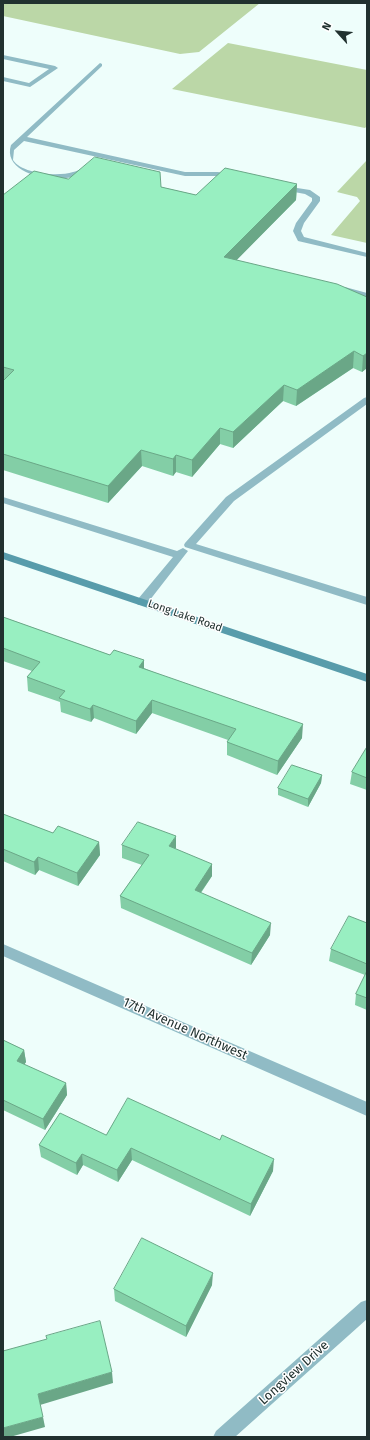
<!DOCTYPE html>
<style>
body{margin:0}
#map{position:relative;width:370px;height:1440px;overflow:hidden;background:#eefefb;font-family:"Fira Sans",sans-serif}
canvas{display:block}
.frame{position:absolute;inset:0;border:4px solid #21312f;pointer-events:none}
.north{position:absolute;left:318px;top:12px;width:40px;height:40px;-webkit-text-stroke:3px #fff;paint-order:stroke;rotate:297deg;font-size:11px;font-weight:700;line-height:16px;text-align:center;color:#21312f}
.north::after{content:'';display:block;margin:auto;width:14px;height:18px;background:#21312f;clip-path:polygon(50% 0,100% 100%,50% 72%,0 100%)}
</style>
<div id="map">
<canvas width="370" height="1440"></canvas>
<div class="frame"></div>
<div class="north">N</div>
</div>
<script>
const c = document.querySelector('canvas').getContext('2d');
c.lineJoin = 'round';
function fill(path, color) { c.fillStyle = color; c.fill(path, 'evenodd'); }
function stroke(path, color, width, dash) { c.strokeStyle = color; c.lineWidth = width; c.lineCap = dash ? 'butt' : 'round'; c.setLineDash(dash || []); c.stroke(path); }
function drawText(font, color, halo, rows, align = 'center') {
  c.font = font + ' "Fira Sans",sans-serif'; c.lineWidth = 3; c.setLineDash([]); c.textBaseline = 'middle'; c.strokeStyle = halo; c.fillStyle = color; for (const [text, x, y, turn = 0] of rows) {
    c.save(); c.translate(x, y); c.rotate((+turn || 0) * Math.PI / 180); c.textAlign = isNaN(turn) ? turn : align; if (halo) c.strokeText(text, 0, 0); c.fillText(text, 0, 0); c.restore();
  }
}
const green = new Path2D(`
 M 3,3 L 260,3 L 199,52 L 180,54 L 3,16 Z
 M 228,43 L 367,70 L 367,126 L 365,128 L 172,89 Z
 M 367,160 L 367,243 L 331,235 L 360,201 L 357,197 L 337,192 Z`);
const lane = new Path2D(`
 M 3,55 L 55,66 L 58,68 L 30,87 L 3,81 L 3,77 L 29,83 L 49,69 L 3,59 Z
 M 100,63 L 102,64 L 102,66 L 27,137 L 185,172 L 218,172 L 237,176 L 237,180 L 218,176 L 185,176 L 24,141 L 14,150 L 13,160 C 22,174 58,177 73,172 C 79,171 83,167 88,166 L 92,168 C 74,188 0,179 11,145 Z
 M 278,185 L 310,190 L 320,197 L 320,201 L 304,223 L 301,231 L 304,237 L 367,253 L 367,257 L 298,241 L 293,231 L 296,223 L 312,201 L 312,198 L 305,194 L 278,189 Z
 M 345,287 L 367,293 L 367,299 L 342,292 L 341,290 Z
 M 367,397 L 367,404 L 234,501 L 196,544 L 367,597 L 367,605 L 185,547 L 184,545 L 185,543 L 226,497 L 364,398 Z
 M 3,497 L 177,551 L 183,548 L 188,551 L 146,605 L 138,605 L 136,602 L 138,599 L 173,557 L 3,503 Z`);
const street = new Path2D(`
 M 3,944 L 367,1102 L 367,1116 L 3,956 Z
 M 367,1300 L 367,1319 L 235,1437 L 213,1437 L 216,1431 L 361,1302 Z`);
const secondary = new Path2D(`
 M 3,552 L 367,674 L 367,682 L 3,559 Z`);
const wall = new Path2D(`
 M 68,179 L 161,187 L 196,195 L 297,184 L 296,200 L 236,260 L 367,297 L 367,368 L 362,372 L 353,368 L 296,406 L 283,401 L 233,448 L 220,444 L 192,477 L 176,472 L 173,476 L 142,466 L 108,503 L 3,470 L 3,195 Z
 M 3,617 L 110,655 L 144,660 L 144,668 L 302,738 L 277,775 L 227,755 L 227,742 L 228,740 L 152,713 L 136,734 L 94,718 L 91,722 L 61,712 L 60,702 L 28,691 L 27,677 L 32,671 L 3,661 Z
 M 367,747 L 367,790 L 350,784 L 352,772 Z
 M 322,775 L 321,783 L 308,807 L 278,795 L 278,788 Z
 M 3,814 L 53,833 L 99,842 L 100,855 L 78,886 L 39,870 L 35,875 L 3,861 Z
 M 122,845 L 212,864 L 212,876 L 201,893 L 270,935 L 251,965 L 121,908 L 120,896 L 142,865 L 122,858 Z
 M 367,923 L 367,1010 L 355,1005 L 356,994 L 365,975 L 329,961 L 331,949 Z
 M 3,1040 L 24,1050 L 26,1062 L 24,1065 L 66,1083 L 67,1095 L 45,1130 L 3,1110 Z
 M 106,1135 L 273,1171 L 250,1216 L 132,1160 L 118,1182 L 83,1165 L 77,1175 L 41,1157 L 39,1145 Z
 M 212,1285 L 186,1337 L 115,1301 L 114,1289 Z`);
const shadedWall = new Path2D(`
 M 297,184 L 296,200 L 224,273 L 224,257 Z
 M 354,351 L 353,368 L 296,406 L 297,390 Z
 M 367,353 L 367,368 L 362,372 L 363,356 Z
 M 284,385 L 283,401 L 233,448 L 233,432 Z
 M 220,428 L 220,444 L 192,477 L 192,460 Z
 M 141,450 L 142,466 L 108,503 L 108,486 Z
 M 176,455 L 176,472 L 173,476 L 173,459 Z
 M 144,660 L 144,673 L 139,667 Z
 M 152,700 L 152,713 L 136,734 L 136,721 Z
 M 93,705 L 94,718 L 91,722 L 90,709 Z
 M 303,724 L 302,738 L 277,775 L 278,761 Z
 M 322,775 L 321,783 L 308,807 L 308,799 Z
 M 176,836 L 176,848 L 169,858 L 169,846 Z
 M 99,842 L 100,855 L 78,886 L 77,873 Z
 M 38,857 L 39,870 L 35,875 L 34,862 Z
 M 212,864 L 212,876 L 194,902 L 195,890 Z
 M 271,923 L 270,935 L 251,965 L 252,953 Z
 M 24,1050 L 26,1062 L 18,1073 L 17,1061 Z
 M 66,1083 L 67,1095 L 45,1130 L 43,1119 Z
 M 131,1148 L 132,1160 L 118,1182 L 117,1170 Z
 M 82,1154 L 83,1165 L 77,1175 L 76,1163 Z
 M 274,1159 L 273,1171 L 250,1216 L 251,1204 Z
 M 213,1273 L 212,1285 L 186,1337 L 186,1326 Z
 M 112,1372 L 113,1383 L 40,1405 L 38,1394 Z
 M 43,1417 L 45,1427 L 10,1437 L 3,1437 L 3,1428 Z`);
const building = new Path2D(`
 M 95,157 L 160,172 L 161,187 L 196,195 L 225,168 L 297,184 L 224,257 L 337,284 L 367,297 L 367,353 L 363,356 L 354,351 L 297,390 L 284,385 L 233,432 L 220,428 L 192,460 L 176,455 L 173,459 L 141,450 L 108,486 L 3,454 L 3,381 L 14,370 L 3,367 L 3,195 L 34,171 L 68,179 Z
 M 3,617 L 110,655 L 114,650 L 144,660 L 139,667 L 303,724 L 278,761 L 227,742 L 236,729 L 152,700 L 136,721 L 93,705 L 90,709 L 59,698 L 65,691 L 27,677 L 40,662 L 3,648 Z
 M 367,747 L 367,778 L 352,772 Z
 M 292,765 L 322,775 L 308,799 L 278,788 Z
 M 3,814 L 53,833 L 58,826 L 99,842 L 77,873 L 38,857 L 34,862 L 3,849 Z
 M 138,822 L 176,836 L 169,846 L 212,864 L 195,890 L 271,923 L 252,953 L 120,896 L 149,855 L 122,845 Z
 M 349,916 L 367,923 L 367,964 L 331,949 Z
 M 367,971 L 367,998 L 356,994 Z
 M 3,1040 L 24,1050 L 17,1061 L 66,1083 L 43,1119 L 3,1100 Z
 M 128,1098 L 220,1140 L 222,1135 L 274,1159 L 251,1204 L 131,1148 L 117,1170 L 82,1154 L 76,1163 L 39,1145 L 60,1113 L 106,1135 Z
 M 142,1238 L 213,1273 L 186,1326 L 114,1289 Z
 M 100,1321 L 112,1372 L 38,1394 L 43,1417 L 3,1428 L 3,1351 L 47,1339 L 46,1336 Z`);
const streetNames = [
 ["Long Lake Road",185,616,19]
];
const nearStreetnames = [
 ["17th Avenue Northwest",185,1029,24],
 ["Longview Drive",294,1373,-42]
];
fill(green, '#bbd7a7');
fill(lane, '#90bbc5');
fill(street, '#90bbc5');
fill(secondary, '#589cab');
fill(wall, '#83cea6');
fill(shadedWall, '#6aa787');
fill(building, '#98efc1');
stroke(building, '#6aa787', 1);
drawText('11px', '#21312f', '#fff', streetNames);
drawText('13px', '#21312f', '#fff', nearStreetnames);
</script>
